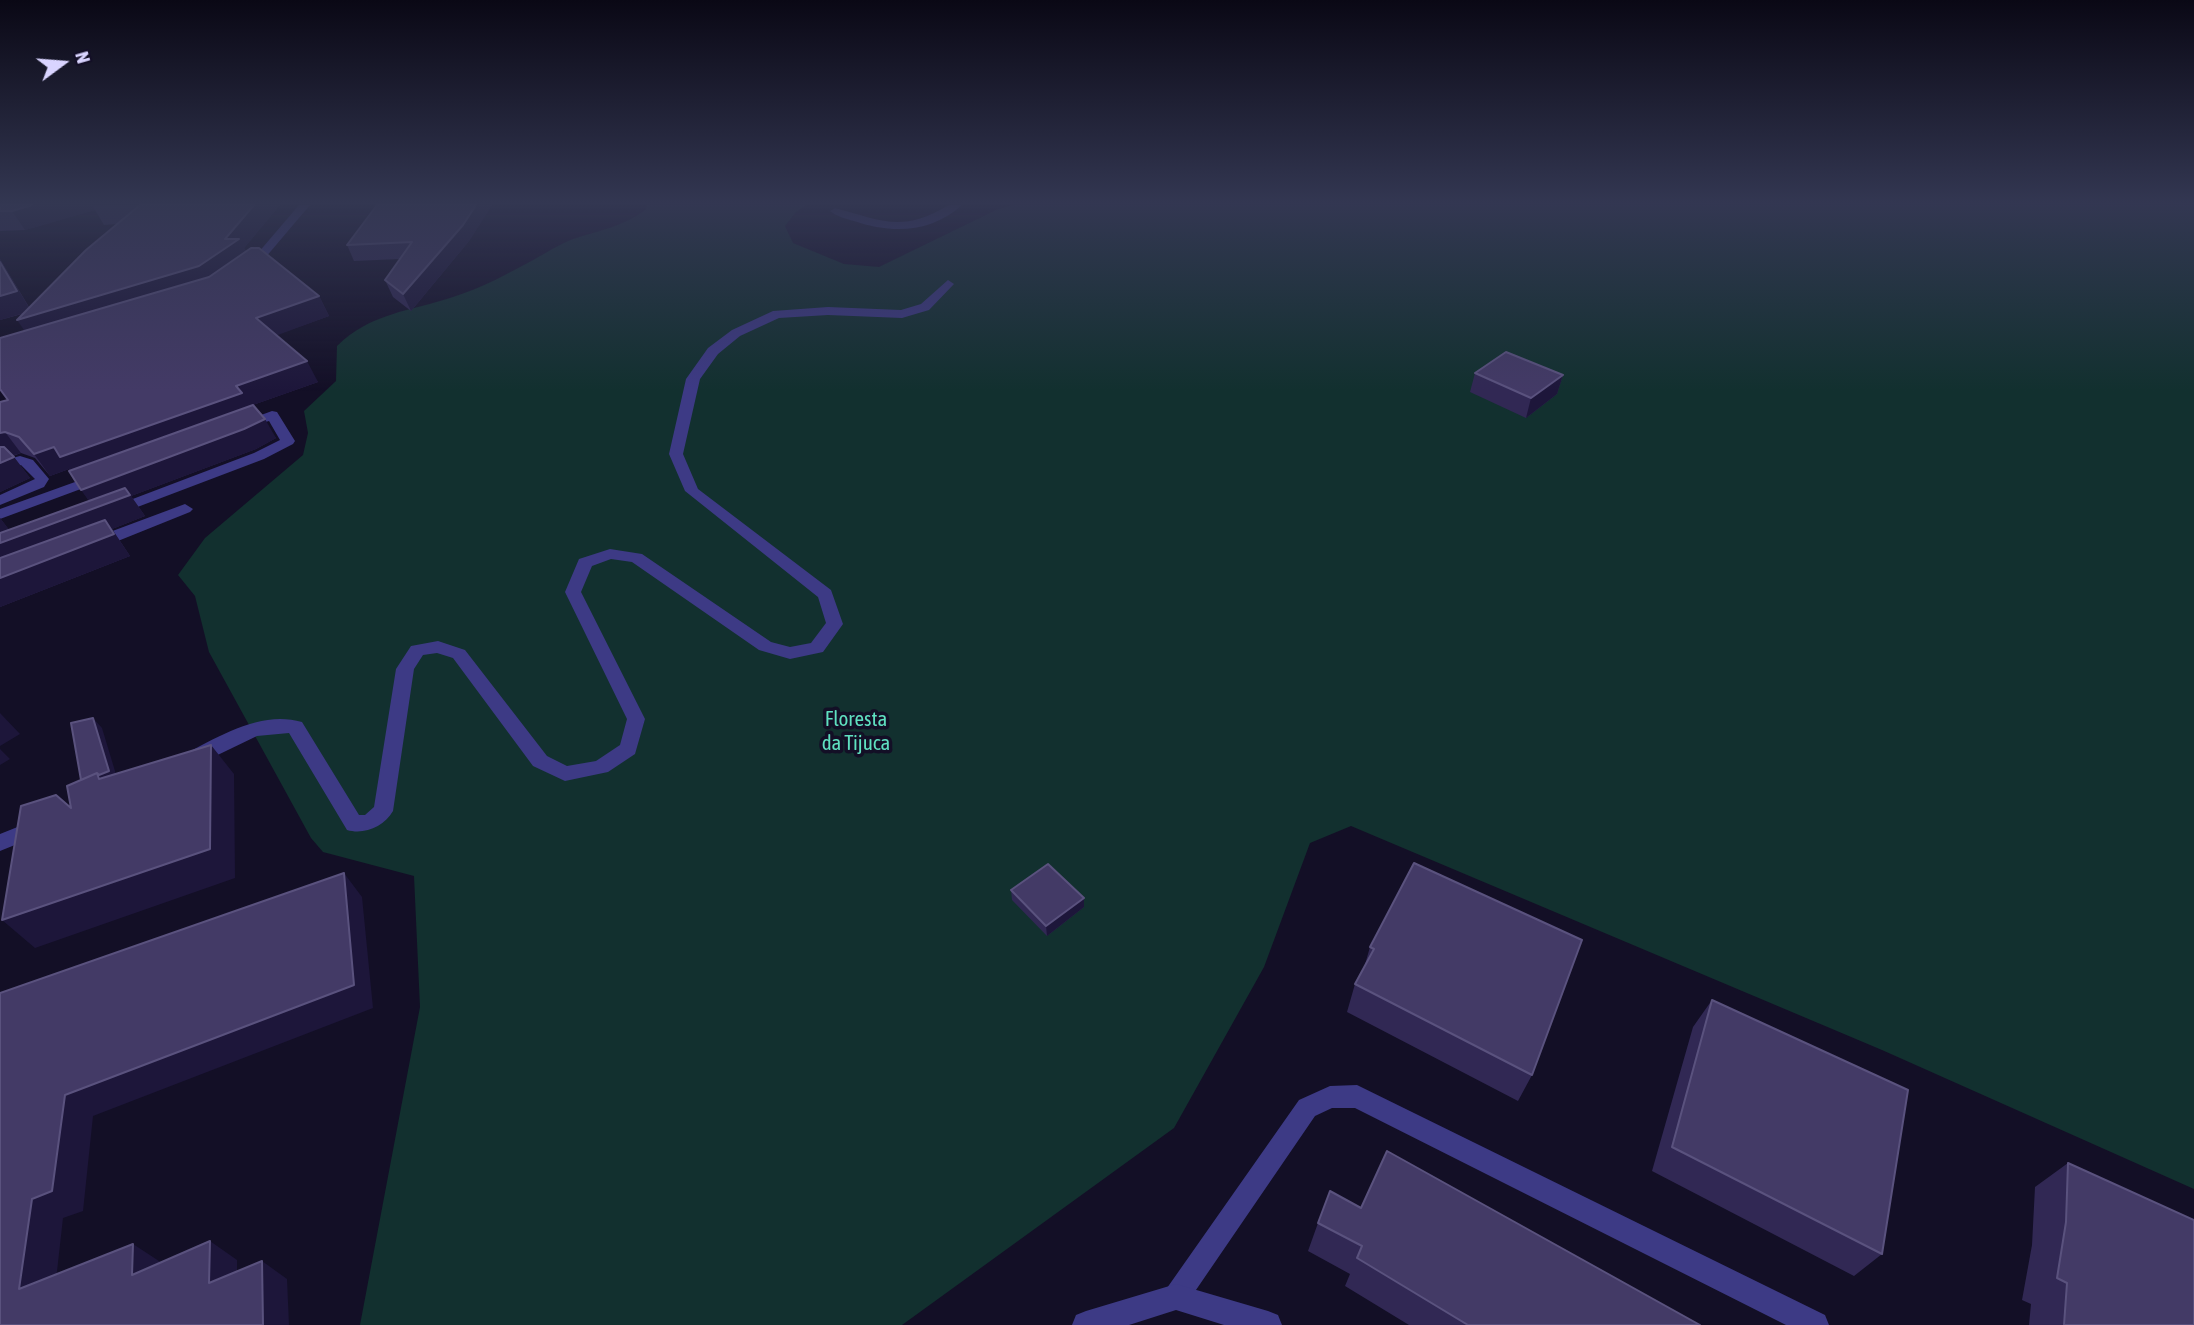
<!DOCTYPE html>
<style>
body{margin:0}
#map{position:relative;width:2194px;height:1325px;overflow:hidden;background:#130f26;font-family:"Asap Condensed",sans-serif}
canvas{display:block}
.north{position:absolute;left:28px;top:28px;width:70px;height:70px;-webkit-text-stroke:5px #130f26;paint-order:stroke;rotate:74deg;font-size:19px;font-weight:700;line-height:28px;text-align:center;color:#d9d4ff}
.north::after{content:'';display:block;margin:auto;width:24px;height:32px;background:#d9d4ff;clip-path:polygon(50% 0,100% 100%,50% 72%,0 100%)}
</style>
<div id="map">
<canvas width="2194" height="1325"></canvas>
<div class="north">N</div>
</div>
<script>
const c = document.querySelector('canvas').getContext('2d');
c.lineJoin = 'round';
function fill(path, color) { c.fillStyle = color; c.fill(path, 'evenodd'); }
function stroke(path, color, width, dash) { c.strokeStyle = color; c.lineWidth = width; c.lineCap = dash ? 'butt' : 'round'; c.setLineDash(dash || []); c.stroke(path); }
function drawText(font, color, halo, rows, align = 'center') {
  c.font = font + ' "Asap Condensed",sans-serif'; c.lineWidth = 7; c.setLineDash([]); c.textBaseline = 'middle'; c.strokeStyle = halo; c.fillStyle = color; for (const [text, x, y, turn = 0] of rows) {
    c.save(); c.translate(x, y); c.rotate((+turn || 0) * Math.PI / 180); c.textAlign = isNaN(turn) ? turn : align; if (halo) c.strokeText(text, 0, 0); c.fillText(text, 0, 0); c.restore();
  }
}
const green = new Path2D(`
 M 647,205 L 806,205 L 796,212 L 785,226 L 793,243 L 844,264 L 879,267 L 998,209 L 1014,205 L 2194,205 L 2194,1189 L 1882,1050 L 1351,826 L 1310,843 L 1264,967 L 1174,1128 L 902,1325 L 360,1325 L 420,1007 L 414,876 L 323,852 L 311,838 L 209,652 L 195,596 L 178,575 L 205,538 L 303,455 L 308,433 L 304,411 L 336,381 L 337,346 C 370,313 411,311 453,297 C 482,288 509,273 535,259 C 547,252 560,244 573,239 C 600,230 623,227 646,209 Z`);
const lane = new Path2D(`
 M 949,205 L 962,205 C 931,233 892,234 854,221 C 846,219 836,216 830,211 L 835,208 C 884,221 901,233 949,205 Z
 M 948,280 L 954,284 L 929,310 L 902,318 L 828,315 L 779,318 L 740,336 L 718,354 L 700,379 L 683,454 L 698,489 L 831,590 L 843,624 L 823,652 L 790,659 L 759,650 L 632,562 L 611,559 L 592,566 L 581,592 L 645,719 L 635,754 L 608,772 L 565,781 L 533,766 L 453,658 L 437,653 L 423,655 L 414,669 L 393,811 C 384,827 364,835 347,830 L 289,733 L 257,736 L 199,764 L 192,766 L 185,764 L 183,759 L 185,754 C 220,736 261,710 302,722 L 359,815 L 365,815 L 374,807 L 396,669 L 411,646 L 438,641 L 465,650 L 547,756 L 567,766 L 596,761 L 620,745 L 627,719 L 565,592 L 579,559 L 610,549 L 642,554 L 771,642 L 790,647 L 811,643 L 826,623 L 818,597 L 685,491 L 669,454 L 686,379 L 708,348 L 732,330 L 773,311 L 828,307 L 901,310 L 921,304 Z
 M 185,504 L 193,509 L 190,512 L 103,547 L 91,547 L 89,543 L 91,539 Z
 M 35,820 L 42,822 L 45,828 L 42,834 L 0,851 L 0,834 Z
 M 1357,1085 L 1825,1315 L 1829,1325 L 1786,1325 L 1355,1108 L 1332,1108 L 1315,1116 L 1185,1306 L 1176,1310 L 1167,1306 L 1163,1297 L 1167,1288 L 1299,1100 L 1330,1086 Z`);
const street = new Path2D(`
 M 299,205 L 310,205 L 254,271 L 246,271 L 246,267 Z
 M 272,411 L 277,412 L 295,441 L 293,444 L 264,459 L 119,514 L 109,514 L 106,511 L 109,508 L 254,453 L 280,440 L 269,421 L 241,429 L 234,425 Z
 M 20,456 L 33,460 L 49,479 L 44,487 L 0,505 L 0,495 L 35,479 L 21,465 L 0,470 L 0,461 Z
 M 100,473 L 107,477 L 105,480 L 0,519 L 0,509 Z
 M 1176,1284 L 1268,1311 L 1278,1315 L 1282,1325 L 1224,1325 L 1176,1310 L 1129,1325 L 1072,1325 L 1076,1315 L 1086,1311 Z`);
const wall = new Path2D(`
 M 0,205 L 280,205 L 244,248 L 246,251 L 319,296 L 329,316 L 276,335 L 318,382 L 250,406 L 276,438 L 256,449 L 131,496 L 145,516 L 112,529 L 130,556 L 0,607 L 0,518 L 9,530 L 89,501 L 69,469 L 50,476 L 35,458 L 21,453 L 13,456 L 30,478 L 0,492 L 8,400 L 24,331 L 22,314 L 0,320 L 0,259 L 29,307 L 117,224 L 104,225 L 95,210 L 25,230 L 0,231 Z
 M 377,205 L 492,205 L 469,241 L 411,311 L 393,297 L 385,280 L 400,259 L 354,261 L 347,245 Z
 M 1475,373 L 1563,375 L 1557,394 L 1526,418 L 1470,392 Z
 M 1414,863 L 1532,1075 L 1518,1101 L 1347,1012 L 1355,984 L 1364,968 L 1370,947 Z
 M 1011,890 L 1084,907 L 1047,936 L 1012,900 Z
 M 1712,1000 L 1882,1254 L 1854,1276 L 1652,1171 L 1693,1027 Z
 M 2068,1163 L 2194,1325 L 2029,1325 L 2031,1304 L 2022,1300 L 2032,1245 L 2035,1187 Z
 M 1361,1208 L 1700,1325 L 1409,1325 L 1345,1286 L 1350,1274 L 1308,1251 L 1318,1223 Z`);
const shadedWall = new Path2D(`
 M 32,205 L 108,205 L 92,206 L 95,210 L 25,230 L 12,211 Z
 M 254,205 L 280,205 L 244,248 L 249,258 L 210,286 L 31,340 L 17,320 L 225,239 Z
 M 476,205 L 492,205 L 469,241 L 411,311 L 403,294 Z
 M 0,259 L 31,311 L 0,320 Z
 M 319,296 L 329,316 L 267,339 L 256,318 Z
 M 307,361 L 318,382 L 250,406 L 76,478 L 69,469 L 50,476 L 34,454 Z
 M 1563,375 L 1557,394 L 1526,418 L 1531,398 Z
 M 265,419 L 276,438 L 256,449 L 131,496 L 145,516 L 112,529 L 130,556 L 0,607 L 0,518 L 15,537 L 94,508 L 81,490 Z
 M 5,432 L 21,453 L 0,459 L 0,433 Z
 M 14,457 L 30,478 L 0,492 L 0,463 Z
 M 0,713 L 20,734 L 0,746 Z
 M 93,718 L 102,728 L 118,781 L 91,793 L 97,773 Z
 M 211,745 L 234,774 L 235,878 L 35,948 L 2,920 Z
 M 0,749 L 10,759 L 0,765 Z
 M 344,873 L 362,897 L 373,1008 L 93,1116 L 83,1211 L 63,1218 L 53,1307 L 19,1289 L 32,1199 L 65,1095 Z
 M 1084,898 L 1084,907 L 1047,936 L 1046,926 Z
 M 210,1241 L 237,1260 L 237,1301 L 209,1283 Z
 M 133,1244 L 162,1263 L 132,1275 Z
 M 262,1261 L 287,1279 L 289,1325 L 263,1325 Z`);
const building = new Path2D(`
 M 0,205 L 32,205 L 12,211 L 0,211 Z
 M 140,205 L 254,205 L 225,239 L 239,239 L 199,266 L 17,320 L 86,250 Z
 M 377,205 L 476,205 L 463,225 L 403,294 L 385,280 L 412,242 L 347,245 Z
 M 251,248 L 259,248 L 319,296 L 256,318 L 307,361 L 236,386 L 242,393 L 60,457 L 54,447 L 34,454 L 19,437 L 5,432 L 0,433 L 0,402 L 8,400 L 0,389 L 0,338 L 209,277 Z
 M 0,262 L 17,291 L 0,296 Z
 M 1506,352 L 1563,375 L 1531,398 L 1475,373 Z
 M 253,405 L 265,419 L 244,429 L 81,490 L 69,471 Z
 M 0,447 L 4,447 L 14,457 L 0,463 Z
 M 125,488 L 130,495 L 0,543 L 0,533 Z
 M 105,520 L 114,534 L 0,578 L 0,558 Z
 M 93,718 L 109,771 L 99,775 L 97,773 L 81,780 L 71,723 Z
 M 211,745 L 210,849 L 2,920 L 21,806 L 56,795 L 71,808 L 67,786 L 97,773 L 99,779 Z
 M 1414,863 L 1582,940 L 1532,1075 L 1355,984 L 1374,949 L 1370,947 Z
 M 1048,864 L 1084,898 L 1046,926 L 1011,890 Z
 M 344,873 L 354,985 L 65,1095 L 52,1191 L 32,1199 L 19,1289 L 133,1244 L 132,1275 L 210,1241 L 209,1283 L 262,1261 L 263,1325 L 0,1325 L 0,993 Z
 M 1712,1000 L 1908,1090 L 1882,1254 L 1672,1147 Z
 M 1387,1151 L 1700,1325 L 1468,1325 L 1357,1258 L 1362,1246 L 1318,1223 L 1330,1191 L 1361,1208 Z
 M 2068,1163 L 2194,1220 L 2194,1325 L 2064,1325 L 2067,1283 L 2057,1278 L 2066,1222 Z`);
const parkNames = [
 ["Floresta",856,719],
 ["da Tijuca",856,743]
];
fill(green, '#12302f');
fill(lane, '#3d3a85');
fill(street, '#3d3a85');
fill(wall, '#312854');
fill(shadedWall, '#1d163a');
fill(building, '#433a66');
stroke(building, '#5a527e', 2);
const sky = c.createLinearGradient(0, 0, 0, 391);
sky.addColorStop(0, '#0a0815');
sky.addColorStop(0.52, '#333752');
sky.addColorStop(1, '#33375200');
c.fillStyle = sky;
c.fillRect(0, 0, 2194, 391);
drawText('21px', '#5fe0c0', '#130f26', parkNames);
</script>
